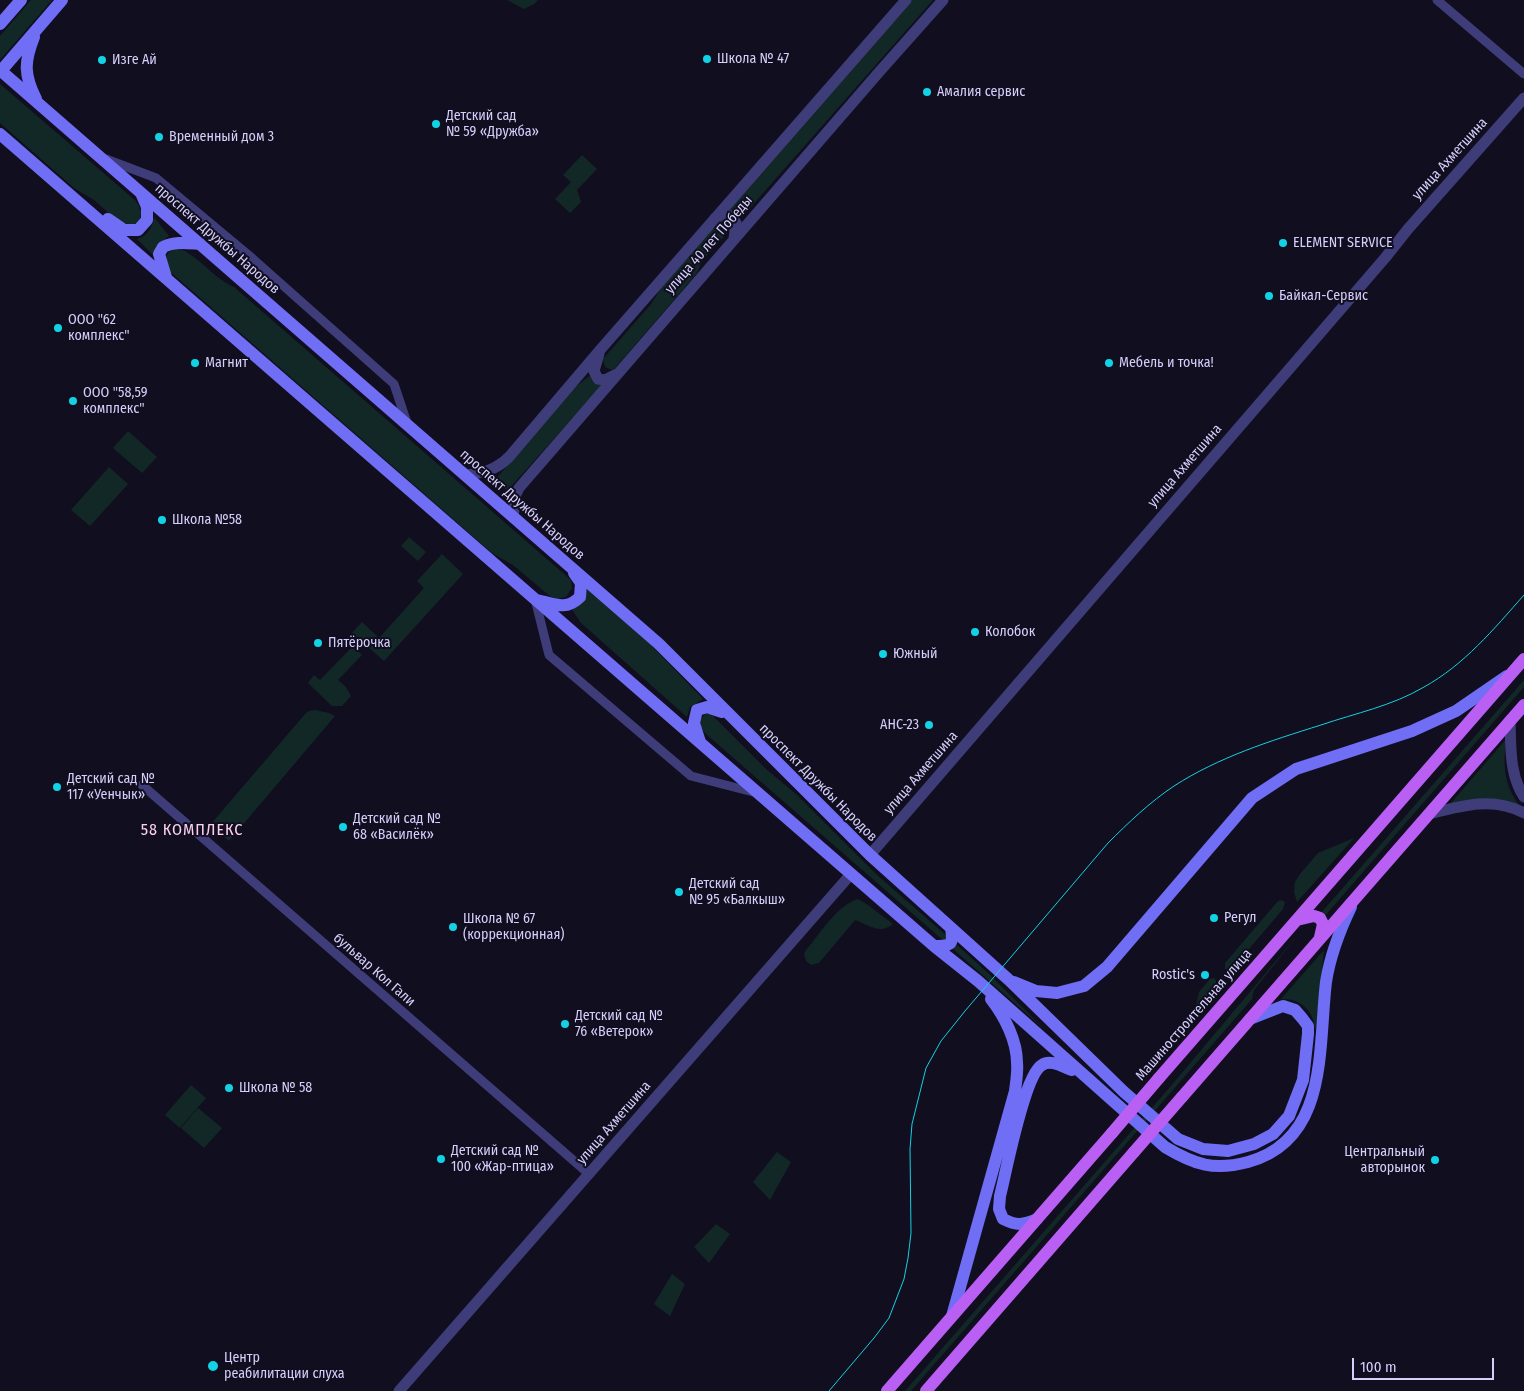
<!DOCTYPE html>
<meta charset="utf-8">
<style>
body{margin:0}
#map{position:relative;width:1524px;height:1391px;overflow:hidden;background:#110e1f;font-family:"Fira Sans Condensed",sans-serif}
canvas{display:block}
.scale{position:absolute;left:1352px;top:1358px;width:142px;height:22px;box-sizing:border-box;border:2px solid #d4cffb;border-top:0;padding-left:6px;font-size:15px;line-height:18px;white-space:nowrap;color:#d4cffb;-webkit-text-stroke:4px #110e1f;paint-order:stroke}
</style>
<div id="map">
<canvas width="1524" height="1391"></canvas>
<div class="scale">100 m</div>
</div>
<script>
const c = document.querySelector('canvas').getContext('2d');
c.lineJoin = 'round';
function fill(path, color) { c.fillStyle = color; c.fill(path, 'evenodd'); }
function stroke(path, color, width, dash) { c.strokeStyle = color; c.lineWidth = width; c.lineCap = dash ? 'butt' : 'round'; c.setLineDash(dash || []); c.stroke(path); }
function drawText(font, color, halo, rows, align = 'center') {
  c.font = font + ' "Fira Sans Condensed",sans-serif'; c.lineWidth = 4; c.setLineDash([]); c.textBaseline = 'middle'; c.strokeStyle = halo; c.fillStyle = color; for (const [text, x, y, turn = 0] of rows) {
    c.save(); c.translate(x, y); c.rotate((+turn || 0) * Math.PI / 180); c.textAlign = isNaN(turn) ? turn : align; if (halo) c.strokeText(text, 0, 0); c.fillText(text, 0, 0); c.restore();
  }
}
const green = new Path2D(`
 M 31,0 L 52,0 L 0,60 L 0,36 Z
 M 507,0 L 538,0 L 534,4 L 524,9 Z
 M 911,0 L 933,0 L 742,217 L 739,217 L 738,213 L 729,209 Z
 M 0,84 L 136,201 C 142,210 144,219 133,225 L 119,222 L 94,200 L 74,188 L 0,123 Z
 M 582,155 L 597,169 L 577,190 L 581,202 L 570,213 L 555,199 L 571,182 L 563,175 Z
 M 154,217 L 169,236 L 162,241 L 154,256 L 137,239 C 148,236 152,228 154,217 Z
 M 719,221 L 723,221 L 730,224 L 730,230 L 702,261 L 697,273 L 615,368 L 612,370 L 605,367 L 603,359 L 652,303 L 662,286 Z
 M 179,248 C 200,257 213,278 234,287 L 571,580 L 572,588 L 566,597 L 556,599 L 551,597 L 513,565 L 492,553 L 167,269 C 165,256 165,252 179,248 Z
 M 591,375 L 603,384 L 507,491 L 495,480 L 574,388 Z
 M 128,431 L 157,457 L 142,473 L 113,448 Z
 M 109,467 L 128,484 L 90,526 L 71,510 Z
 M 409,537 L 426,552 L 418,561 L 401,546 Z
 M 442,554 L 463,574 L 384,661 L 352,633 L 362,622 L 379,638 L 424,588 L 417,581 Z
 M 587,588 L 651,645 L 703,699 L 690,707 L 687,717 L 581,623 L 571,608 L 585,597 Z
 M 353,646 L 362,655 L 338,680 L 346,687 L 351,696 L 342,706 L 332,706 L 308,683 L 314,675 L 320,680 Z
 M 1524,680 L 1524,687 L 1324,917 L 1320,914 Z
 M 315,710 L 329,713 L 335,716 L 229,841 L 210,825 L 306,713 L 309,711 Z
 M 710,713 L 766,769 L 796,794 L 876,874 L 948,937 L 944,941 L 706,734 L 701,728 L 700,720 L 705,714 Z
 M 1508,737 C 1501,763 1504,790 1524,810 L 1450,804 Z
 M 1354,838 L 1297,902 L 1294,892 L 1295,882 L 1300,874 L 1318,853 Z
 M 858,899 L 868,905 L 893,924 C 880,935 869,925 855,920 L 819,963 L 811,965 L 806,961 L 804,954 L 806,950 C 821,933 836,906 858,899 Z
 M 1281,900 L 1285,902 L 1283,909 L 1232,969 L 1229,970 L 1225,969 L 1225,963 L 1278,901 Z
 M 1302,930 L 1254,990 L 1252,999 L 911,1391 L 905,1391 L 1170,1087 Z
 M 956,944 L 989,974 L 1045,1030 L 952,948 Z
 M 1324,950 L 1316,1029 L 1315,1028 C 1313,1010 1300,998 1281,999 Z
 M 1214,978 L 1216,981 L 1216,984 L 1195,1011 L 1199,992 L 1210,979 Z
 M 191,1085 L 206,1098 L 180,1128 L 165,1115 Z
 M 198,1108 L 222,1128 L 204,1148 L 181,1128 Z
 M 777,1152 L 791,1162 L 770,1200 L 753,1182 Z
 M 716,1224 L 730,1234 L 709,1263 L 694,1247 Z
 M 672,1274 L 685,1284 L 670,1316 L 654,1304 Z`);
const minor = new Path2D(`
 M 1437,0 L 1524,74
 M 106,159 L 156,178 L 252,258 L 394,384 L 407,423
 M 535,599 L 549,655 L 691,776 L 757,793
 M 142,785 L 589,1174`);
const tertiary = new Path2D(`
 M 715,218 L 724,214 L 732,216 L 736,223 L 734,239
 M 599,354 L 594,371 L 598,379 L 605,380 L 617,374
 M 465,475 C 483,473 496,470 509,457 L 600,350 L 906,0
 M 513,517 L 516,494 L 519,488 L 880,71 L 943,0
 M 1510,720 C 1511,746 1509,774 1524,797
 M 1429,814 C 1460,806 1493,796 1524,813
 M 870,855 L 1385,258 L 1408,229 L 1524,98
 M 399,1391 L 851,874`);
const secondary = new Path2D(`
 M 0,24 L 21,0
 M 34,37 C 24,62 24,75 36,99
 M 0,70 L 659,644 L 870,855 L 1009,980 L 1124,1092 L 1178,1139 L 1203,1149 L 1228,1151 L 1254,1144 L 1273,1134 L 1289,1116 L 1303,1080 L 1308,1034 L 1308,1026 L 1302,1018 L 1295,1010 L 1283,1006 L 1250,1019
 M 0,72 L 62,0
 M 0,134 L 934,946 L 978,981 L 1165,1147 C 1195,1165 1214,1171 1248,1162 C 1329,1140 1318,1048 1326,982 C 1330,956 1340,930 1351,907
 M 108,219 L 124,230 L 138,230 L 147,220 L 147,207 L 141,193
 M 166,277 L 159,254 L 163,247 C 175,241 187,243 200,244
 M 537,600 C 555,604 566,611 580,597 L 581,583 L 574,573
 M 700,742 L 694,723 L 697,710 L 707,707 L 722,712
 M 934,946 C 950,946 954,946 951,928
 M 1014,982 L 1036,991 L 1057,993 L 1084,986 L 1107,967 L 1252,798 L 1296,769 L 1412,731 L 1456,711 L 1507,676
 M 1037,1219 C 1023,1225 1017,1226 1003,1219 L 999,1209 L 1000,1196 C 1006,1173 1024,1075 1042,1065 C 1051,1059 1063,1067 1072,1070
 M 952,1316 L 1015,1091 C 1016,1082 1018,1072 1017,1063 C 1017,1041 1005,1017 991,999`);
const primary = new Path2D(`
 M 1297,920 L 1314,916 L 1320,918 L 1323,924 L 1320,937
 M 1159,1078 L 1524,659
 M 1182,1097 L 1524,705
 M 887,1391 L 1112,1133
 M 926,1391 L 1134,1152`);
const tram = new Path2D(`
 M 829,1391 L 874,1338 L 889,1318 L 904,1279 L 908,1258 L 911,1233 L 910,1149 L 912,1124 L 926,1068 L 941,1041 L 965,1011 L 1108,843 C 1128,823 1150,802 1174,786 C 1219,757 1270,741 1321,725 C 1356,713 1392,706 1424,687 C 1464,665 1494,629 1524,595`);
const primaryBridge = new Path2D(`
 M 1112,1133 L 1159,1078
 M 1134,1152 L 1182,1097`);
const markers = [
 [707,59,5,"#12d3e5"],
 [102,60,5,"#12d3e5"],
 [927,92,5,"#12d3e5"],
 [436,124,5,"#12d3e5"],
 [159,137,5,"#12d3e5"],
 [1283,243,5,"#12d3e5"],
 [1269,296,5,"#12d3e5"],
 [58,328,5,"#12d3e5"],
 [195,363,5,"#12d3e5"],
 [1109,363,5,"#12d3e5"],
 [73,401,5,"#12d3e5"],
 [162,520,5,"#12d3e5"],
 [975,632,5,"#12d3e5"],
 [318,643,5,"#12d3e5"],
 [883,654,5,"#12d3e5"],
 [929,725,5,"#12d3e5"],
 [57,787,5,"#12d3e5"],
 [343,827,5,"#12d3e5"],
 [679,892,5,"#12d3e5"],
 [1214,918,5,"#12d3e5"],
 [453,927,5,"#12d3e5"],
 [1205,975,5,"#12d3e5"],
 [565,1024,5,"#12d3e5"],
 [229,1088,5,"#12d3e5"],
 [441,1159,5,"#12d3e5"],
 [1435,1160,5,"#12d3e5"],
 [213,1366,6,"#12d3e5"]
];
const poiNames = [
 ["Школа № 47",717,59],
 ["Изге Ай",112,60],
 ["Амалия сервис",937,92],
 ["Детский сад",446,116],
 ["№ 59 «Дружба»",446,132],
 ["Временный дом 3",169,137],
 ["ELEMENT SERVICE",1293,243],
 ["Байкал-Сервис",1279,296],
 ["ООО \"62",68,320],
 ["комплекс\"",68,336],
 ["Магнит",205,363],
 ["Мебель и точка!",1119,363],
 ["ООО \"58,59",83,393],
 ["комплекс\"",83,409],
 ["Школа №58",172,520],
 ["Колобок",985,632],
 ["Пятёрочка",328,643],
 ["Южный",893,654],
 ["АНС-23",919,725,"right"],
 ["Детский сад №",67,779],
 ["117 «Уенчык»",67,795],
 ["Детский сад №",353,819],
 ["68 «Василёк»",353,835],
 ["Детский сад",689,884],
 ["№ 95 «Балкыш»",689,900],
 ["Регул",1224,918],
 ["Школа № 67",463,919],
 ["(коррекционная)",463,935],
 ["Rostic's",1195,975,"right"],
 ["Детский сад №",575,1016],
 ["76 «Ветерок»",575,1032],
 ["Школа № 58",239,1088],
 ["Детский сад №",451,1151],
 ["100 «Жар-птица»",451,1167],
 ["Центральный",1425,1152,"right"],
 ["авторынок",1425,1168,"right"],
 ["Центр",224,1358],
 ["реабилитации слуха",224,1374]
];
const streetNames = [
 ["улица Ахметшина",1450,159,-48],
 ["проспект Дружбы Народов",217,239,41],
 ["улица 40 лет Победы",709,245,-49],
 ["улица Ахметшина",1185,466,-49],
 ["проспект Дружбы Народов",522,505,41],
 ["улица Ахметшина",921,773,-49],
 ["проспект Дружбы Народов",818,783,45],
 ["бульвар Кол Гали",374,970,41],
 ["Машиностроительная улица",1194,1015,-49],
 ["улица Ахметшина",614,1123,-49]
];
const quarterNames = [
 ["58 КОМПЛЕКС",192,831]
];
fill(green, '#122827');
stroke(minor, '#3e3d7a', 9);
stroke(tertiary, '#3e3d7a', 11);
stroke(secondary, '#6f6ef4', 12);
stroke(primary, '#b95ff3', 12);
stroke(tram, '#12d3e5', 1);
stroke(primaryBridge, '#b95ff3', 12);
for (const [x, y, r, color] of markers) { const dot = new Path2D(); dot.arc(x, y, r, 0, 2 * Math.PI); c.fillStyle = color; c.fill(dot); stroke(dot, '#110e1f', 2); }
drawText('14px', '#d4cffb', '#110e1f', poiNames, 'left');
drawText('14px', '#d4cffb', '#110e1f', streetNames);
c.letterSpacing = '1px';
drawText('16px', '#fcd1ed', '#110e1f', quarterNames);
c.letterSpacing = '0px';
</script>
